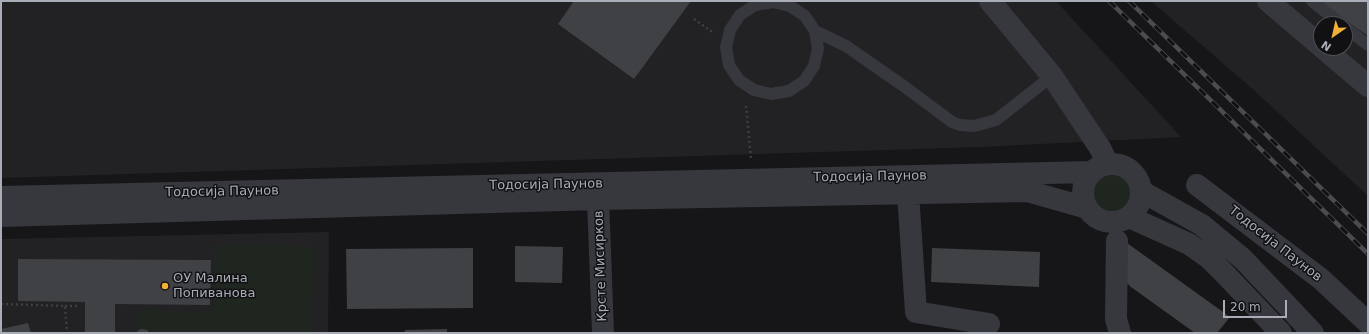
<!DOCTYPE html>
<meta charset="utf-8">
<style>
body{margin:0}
#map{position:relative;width:1369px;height:334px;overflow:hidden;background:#161618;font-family:"DejaVu Sans",sans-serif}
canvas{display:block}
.frame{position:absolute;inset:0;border:2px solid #a8adb8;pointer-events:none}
.north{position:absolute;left:1313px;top:16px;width:40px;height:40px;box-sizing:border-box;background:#111113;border:1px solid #4d4f55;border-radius:50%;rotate:214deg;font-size:11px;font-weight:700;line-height:16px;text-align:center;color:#a8adb8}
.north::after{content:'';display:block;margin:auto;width:14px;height:18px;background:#f2b134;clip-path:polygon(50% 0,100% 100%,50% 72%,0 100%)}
.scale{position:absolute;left:1223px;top:300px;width:64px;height:18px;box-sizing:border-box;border:2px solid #a8adb8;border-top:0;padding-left:5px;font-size:12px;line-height:14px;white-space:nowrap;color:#a8adb8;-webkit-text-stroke:3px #111113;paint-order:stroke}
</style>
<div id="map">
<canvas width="1369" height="334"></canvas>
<div class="frame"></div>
<div class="north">N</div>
<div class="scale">20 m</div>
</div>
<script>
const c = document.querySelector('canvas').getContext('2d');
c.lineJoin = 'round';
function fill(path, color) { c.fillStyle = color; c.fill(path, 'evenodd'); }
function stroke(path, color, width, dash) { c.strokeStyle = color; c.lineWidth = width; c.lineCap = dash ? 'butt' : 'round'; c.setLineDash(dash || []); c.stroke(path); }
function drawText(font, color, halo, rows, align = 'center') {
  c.font = font + ' "DejaVu Sans",sans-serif'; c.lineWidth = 3; c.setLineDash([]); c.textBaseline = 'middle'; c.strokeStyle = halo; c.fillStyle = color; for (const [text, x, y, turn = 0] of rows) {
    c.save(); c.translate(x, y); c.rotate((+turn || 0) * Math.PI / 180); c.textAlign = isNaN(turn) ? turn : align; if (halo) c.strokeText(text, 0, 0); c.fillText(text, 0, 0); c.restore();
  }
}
const built = new Path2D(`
 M 1,1 L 1056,1 L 1181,137 L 980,147 L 1,178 Z
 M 1151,1 L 1368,1 L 1368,196 L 1257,93 ZM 1321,24 L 1345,24 L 1345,48 L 1321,48 Z
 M 329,232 L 328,333 L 1,333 L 1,239 Z`);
const green = new Path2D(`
 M1090 192a22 22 0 1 1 44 0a22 22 0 1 1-44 0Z
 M 215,245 L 313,247 L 312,333 L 135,333 L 136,310 L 214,312 Z`);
const building = new Path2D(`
 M 574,1 L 691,1 L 634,79 L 558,24 Z
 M 1318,1 L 1368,1 L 1368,36 Z
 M 1127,243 L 1230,317 L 1217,333 L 1195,333 L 1131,287 L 1122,278 Z
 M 515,246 L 563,247 L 562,283 L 515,282 Z
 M 473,248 L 473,308 L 347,309 L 346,249 Z
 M 932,248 L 1040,252 L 1039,287 L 931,282 Z
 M 18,259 L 211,260 L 210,305 L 115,304 L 115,333 L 85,333 L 85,302 L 18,301 Z
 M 28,323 L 31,333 L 1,333 L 1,329 Z
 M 141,329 L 147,330 L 150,333 L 135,333 Z
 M 447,329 L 447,333 L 405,333 L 405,330 Z`);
const path = new Path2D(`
 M 694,19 L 711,31 L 711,33
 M 746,106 L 751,158
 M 1,304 L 65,306 L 67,333
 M 65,306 L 77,306`);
const service = new Path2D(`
 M 1312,1 L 1341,24
 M 1345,27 L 1368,45
 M 815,31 L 818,49 L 814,66 L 804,81 L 789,91 L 771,94 L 754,90 L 739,80 L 729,65 L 726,47 L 730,30 L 740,15 L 755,5 L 773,2 L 790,6 L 805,16 L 815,31 L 846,46 L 905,87 L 952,122 L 960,125 L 974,126 L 996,120 L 1052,76`);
const minor = new Path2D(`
 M 990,1 L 1052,76 L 1100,148 L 1108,164
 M 1268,1 L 1321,46
 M 1323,48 L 1368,86
 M1083 193a29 29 0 1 1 58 0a29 29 0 1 1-58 0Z
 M 1197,185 L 1321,279 L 1368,323
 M 1141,191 L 1202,225 L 1243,259 L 1313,333
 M 908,193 L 916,312 L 989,324
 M 1,197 L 1091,172
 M 598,199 L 603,333
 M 1,216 L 598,199 L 1027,191 L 1087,208
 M 1129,217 L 1189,244 L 1209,258 L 1225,274 L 1281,333
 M 1117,241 L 1116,319 L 1120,333`);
const rail = new Path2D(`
 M 1109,1 L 1368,254
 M 1129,1 L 1368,234`);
const markers = [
 [165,286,4,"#f2b134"]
];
const streetNames = [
 ["Тодосија Паунов",870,177,-1],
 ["Тодосија Паунов",546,185,-1],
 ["Тодосија Паунов",222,192,-1],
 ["Тодосија Паунов",1275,244,38],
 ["Крсте Мисирков",601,266,-92]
];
const poiNames = [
 ["ОУ Малина",173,279],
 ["Попиванова",173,294]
];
fill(built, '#222225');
fill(green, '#1e261f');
fill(building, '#404145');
stroke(path, '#3d3f44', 2.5, [2, 3]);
stroke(service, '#37383d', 12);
stroke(minor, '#37383d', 22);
stroke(rail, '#4a4c52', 4.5);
stroke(rail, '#111113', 3, [9]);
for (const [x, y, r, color] of markers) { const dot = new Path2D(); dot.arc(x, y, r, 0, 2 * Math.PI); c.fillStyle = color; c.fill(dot); stroke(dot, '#111113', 1.5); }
drawText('13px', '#a8adb8', '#111113', streetNames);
drawText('13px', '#a8adb8', '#111113', poiNames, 'left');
</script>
